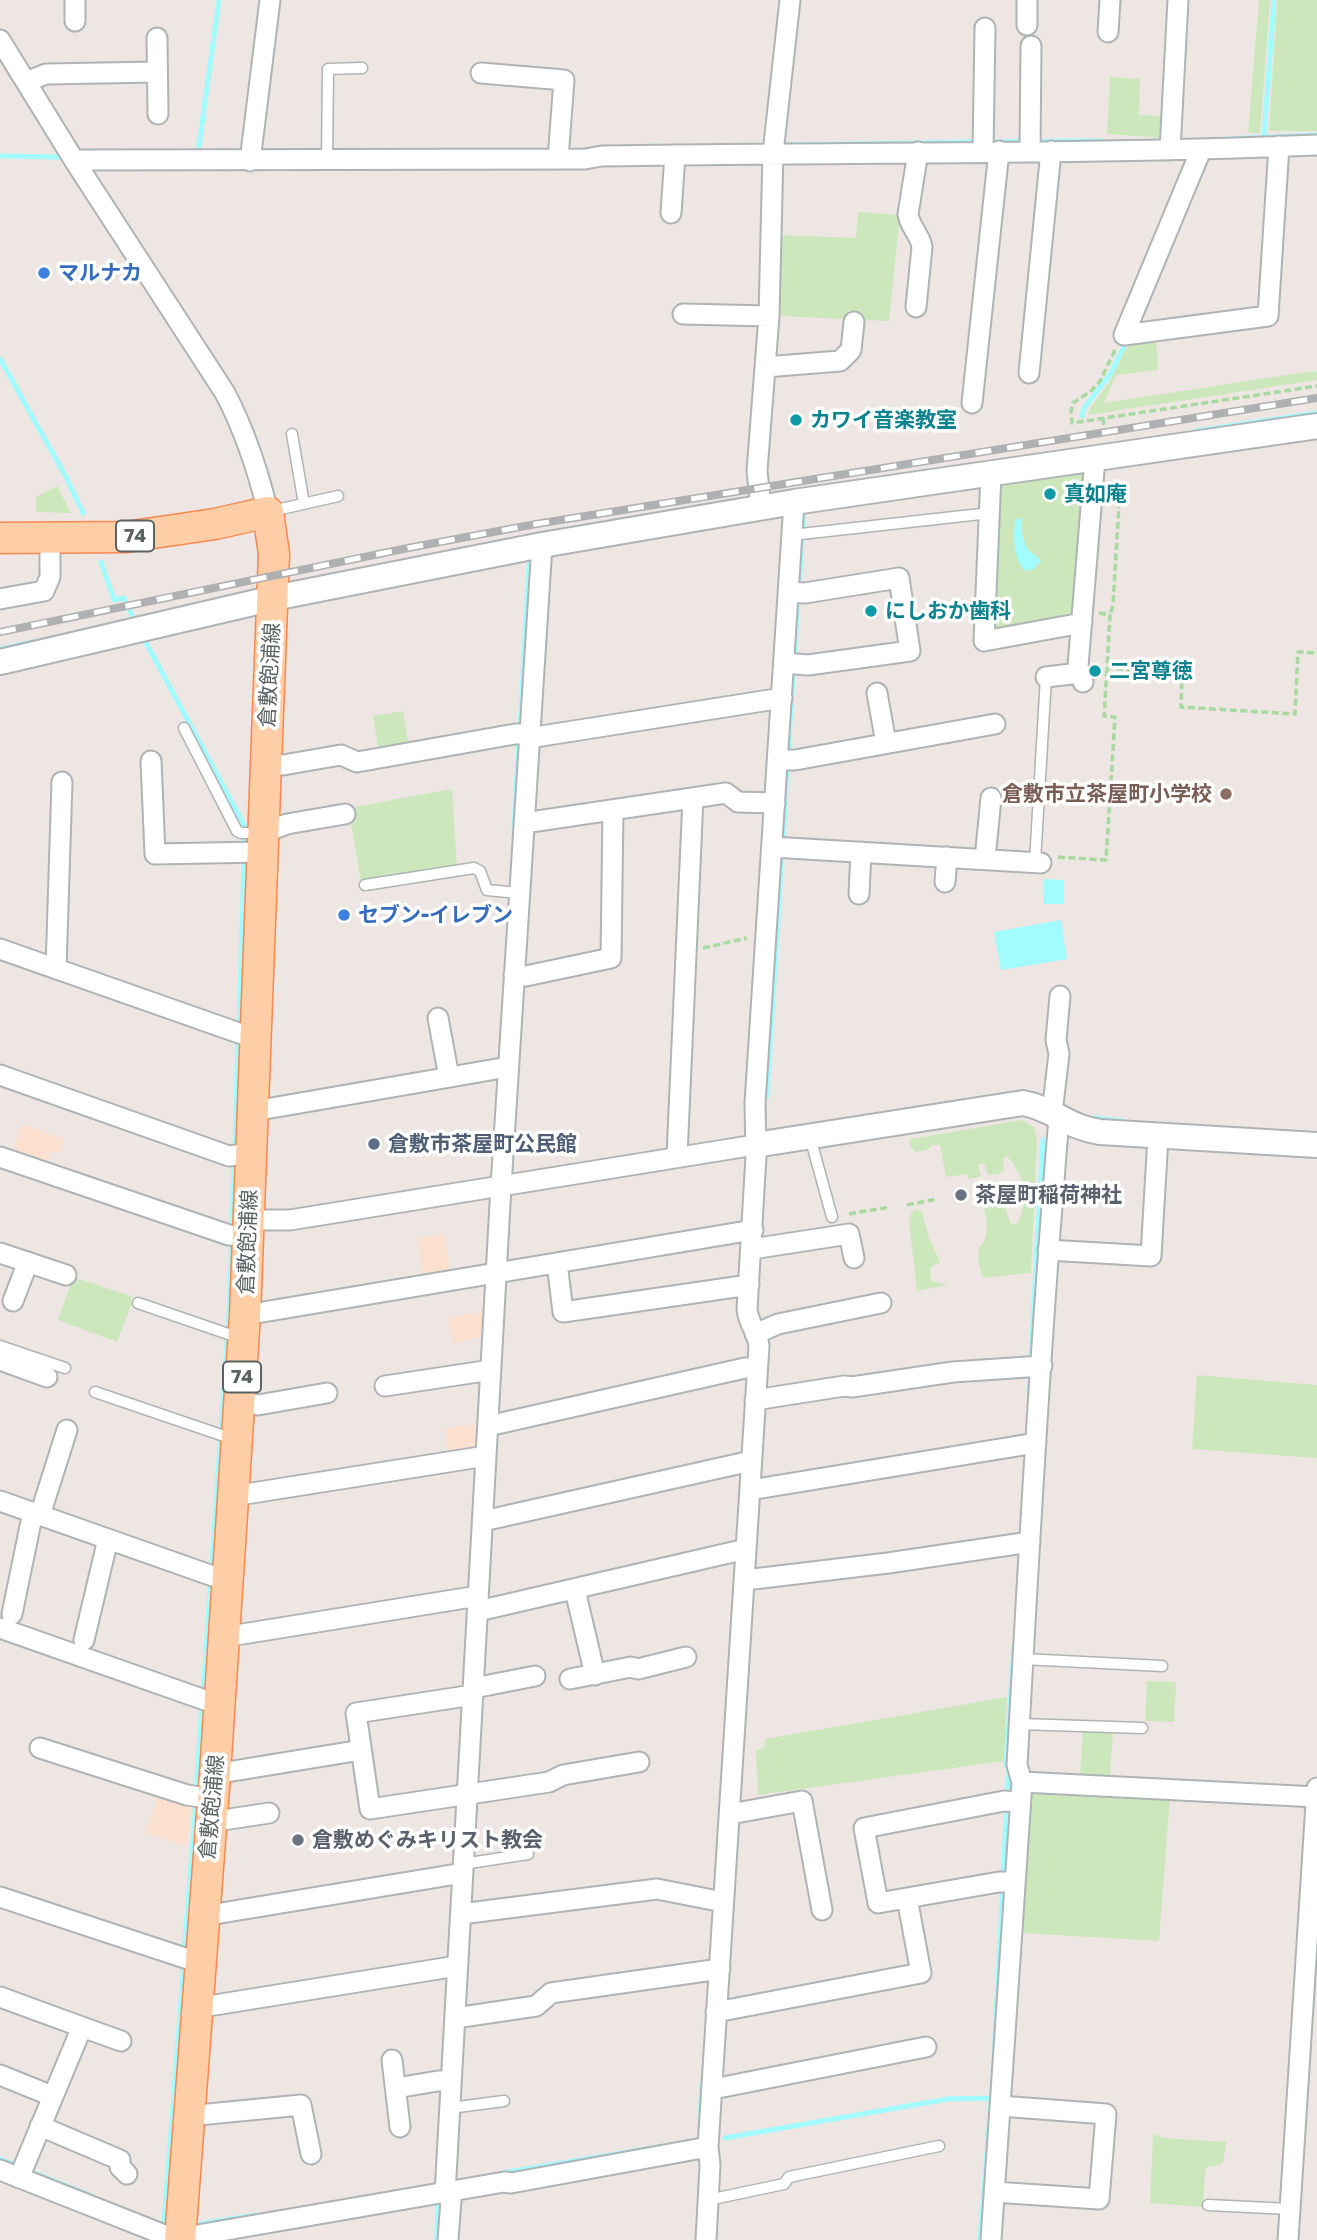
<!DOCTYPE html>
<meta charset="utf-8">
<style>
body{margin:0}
canvas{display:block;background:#eee6e2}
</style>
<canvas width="1317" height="2240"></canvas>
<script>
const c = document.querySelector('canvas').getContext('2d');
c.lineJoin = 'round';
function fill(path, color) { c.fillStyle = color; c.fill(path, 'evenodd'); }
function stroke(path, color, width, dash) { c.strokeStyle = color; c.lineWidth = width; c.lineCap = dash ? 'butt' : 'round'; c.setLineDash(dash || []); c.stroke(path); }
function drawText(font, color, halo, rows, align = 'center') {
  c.font = font + ' "Golos Text","Noto Sans JP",sans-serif'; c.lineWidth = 7; c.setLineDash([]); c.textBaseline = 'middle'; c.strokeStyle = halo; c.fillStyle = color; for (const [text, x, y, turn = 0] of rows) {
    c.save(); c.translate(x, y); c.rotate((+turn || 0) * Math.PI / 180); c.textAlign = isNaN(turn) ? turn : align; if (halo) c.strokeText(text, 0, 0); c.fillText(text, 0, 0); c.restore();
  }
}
const green = new Path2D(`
 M 1259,0 L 1270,0 L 1260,133 L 1248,133 Z
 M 1277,0 L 1317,0 L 1317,131 L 1269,131 Z
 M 1110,77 L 1140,79 L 1139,115 L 1165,116 L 1164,138 L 1107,134 Z
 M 858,212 L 900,215 L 889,321 L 778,316 L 780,235 L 856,238 Z
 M 1156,339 L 1158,370 L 1116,375 L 1104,403 L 1312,371 L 1317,372 L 1317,380 L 1088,415 C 1090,405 1097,399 1103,391 C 1115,376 1119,357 1131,342 Z
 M 1086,471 L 1076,612 L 993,631 L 997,487 Z
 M 57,486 L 71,513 L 36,512 L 36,497 Z
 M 403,711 L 409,748 L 379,753 L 373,716 Z
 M 452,789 L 457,866 L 361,881 L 348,808 Z
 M 1022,1120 L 1034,1127 L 1037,1140 L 1031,1273 L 983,1278 L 978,1261 L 979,1247 C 992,1236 986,1219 983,1204 L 1003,1200 L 1011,1225 L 1018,1223 C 1029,1197 1025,1177 1007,1156 L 1003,1159 L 1004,1170 L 998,1174 L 988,1175 L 984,1164 L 978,1165 L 981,1177 L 968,1179 L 967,1174 L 946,1177 L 940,1145 L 932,1145 L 927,1150 L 915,1152 L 909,1145 L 910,1139 Z
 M 915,1209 L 920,1210 L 923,1215 L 928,1236 L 940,1262 L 930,1268 L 931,1281 L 948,1285 L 917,1291 L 909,1222 L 911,1214 Z
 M 73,1277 L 131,1296 L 131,1306 L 117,1342 L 58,1320 Z
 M 1197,1375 L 1317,1385 L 1317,1458 L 1192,1449 Z
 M 1147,1681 L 1176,1682 L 1174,1722 L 1145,1721 Z
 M 1007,1697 L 1004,1761 L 758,1795 L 756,1750 L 764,1748 L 765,1739 Z
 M 1083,1730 L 1113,1732 L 1110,1776 L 1080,1774 Z
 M 1033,1792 L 1170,1797 L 1159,1941 L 1022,1933 L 1030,1800 Z
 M 1153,2134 L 1163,2138 L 1226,2142 L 1223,2164 L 1207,2167 L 1205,2171 L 1203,2207 L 1150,2203 Z`);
const sand = new Path2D(`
 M 22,1124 L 65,1139 L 60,1152 L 49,1152 L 48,1170 L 13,1158 L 16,1149 L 13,1148 Z
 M 444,1234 L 451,1278 L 424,1282 L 418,1238 Z
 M 485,1311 L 482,1337 L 453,1343 L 448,1318 Z
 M 475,1424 L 476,1451 L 449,1457 L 445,1428 Z
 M 159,1793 L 191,1804 L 187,1846 L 145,1833 Z`);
const water = new Path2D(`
 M 1017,518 L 1022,519 L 1022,534 L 1027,549 L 1041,560 L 1034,569 L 1025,571 C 1014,561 1011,531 1017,518 Z
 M 1044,879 L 1064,880 L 1064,904 L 1043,904 Z
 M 1061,920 L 1067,959 L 1001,970 L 994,932 Z`);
const stream = new Path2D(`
 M 1264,137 L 1274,0
 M 1226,139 L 1317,135
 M 988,142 L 1101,141
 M 785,145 L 978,142
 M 605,148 L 658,146
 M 202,153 L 198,153 L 219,0
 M 0,156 L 62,157
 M 0,359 L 66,477 L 83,513
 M 1082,416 L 1084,408 L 1111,373 L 1126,342
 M 1196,431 L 1317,413
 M 101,562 L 114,600 L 124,598 L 135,622
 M 799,588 L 804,507
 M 144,639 L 245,827 L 239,1027
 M 0,649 L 37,641
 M 520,729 L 529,565
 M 788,755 L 798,598
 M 514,827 L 519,739
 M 783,843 L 787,765
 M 767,1096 L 782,853
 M 1094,1118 L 1122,1121
 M 235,1149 L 238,1037
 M 232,1230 L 234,1159
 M 1029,1392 L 1043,1140
 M 203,1694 L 229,1314 L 232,1240
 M 196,1792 L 202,1704
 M 1007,1796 L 1009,1770 L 1006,1765 L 1014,1646
 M 1003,1876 L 1007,1806
 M 184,1953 L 196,1802
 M 725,2138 L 948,2099 L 991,2098
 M 695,2141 L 699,2141 L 702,2084
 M 0,2159 L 94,2197
 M 502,2173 L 658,2147
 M 164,2222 L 184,1963
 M 200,2224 L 256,2215
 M 437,2240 L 438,2203
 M 980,2240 L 993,2077 L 1003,1886`);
const path = new Path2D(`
 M 1115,350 L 1100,381 L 1091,391 L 1073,403 L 1071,411 L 1072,423 L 1317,386
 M 1103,418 L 1105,437
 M 1108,496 L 1119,504 L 1113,605 L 1110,615
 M 1099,613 L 1110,615 L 1107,668 L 1182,675 L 1181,707 L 1295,714 L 1298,652 L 1317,653
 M 1058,857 L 1106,860 L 1115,717 L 1104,716 L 1107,668
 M 703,948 L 747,938
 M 907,1205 L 937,1199
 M 849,1214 L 890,1207`);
const service = new Path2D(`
 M 327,161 L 328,69 L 362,68
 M 292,434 L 304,504
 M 272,511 L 338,496
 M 792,535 L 990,513
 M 184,728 L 237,831 L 241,833 L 260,833
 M 1035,862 L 1046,677
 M 365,885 L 474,868 L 480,871 L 487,890 L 519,893
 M 810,1137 L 832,1217
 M 138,1303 L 240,1338
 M 0,1346 L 65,1368
 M 95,1392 L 233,1439
 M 1023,1659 L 1162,1666
 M 1020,1724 L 1142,1728
 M 463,1864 L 528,1854
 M 450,2108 L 504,2101
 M 708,2200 L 784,2184 L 789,2177 L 939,2146
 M 1208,2205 L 1290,2209`);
const minor = new Path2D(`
 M 75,0 L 75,21
 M 1027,25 L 1027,0
 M 1108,32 L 1110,0
 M 157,38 L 158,114
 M 0,40 L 74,160 L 225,393 C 245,431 258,471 268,512
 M 481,73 L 564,80 L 558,159
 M 26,82 L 46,74 L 157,72
 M 1170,150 L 1178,0
 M 1030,151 L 1031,46
 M 983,152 L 985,28
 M 74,160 L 585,159 L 602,156 C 840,152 1079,155 1317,145
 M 250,161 L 270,0
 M 671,213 L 675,155
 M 916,307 L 922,247 C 920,234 909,226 908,214 L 918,152
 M 683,314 L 769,316
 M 1124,335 L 1268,316 L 1279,146
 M 1124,335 L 1201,150
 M 765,367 L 840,361 L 851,350 L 854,322
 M 1029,373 L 1051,151
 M 972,403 L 999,151
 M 991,473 L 984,641 L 1082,623
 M 761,508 L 757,471 L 769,316 L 773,153 L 790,0
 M 0,599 L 44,591 L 50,577 L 50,539
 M 784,663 L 808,665 L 910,651 L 899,578 L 805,593 L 788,592
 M 1046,677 L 1080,673
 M 1083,682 L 1078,666 L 1095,458
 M 877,693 L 886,743
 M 529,738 L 782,698
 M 778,760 L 795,760 L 995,724
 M 151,761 L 155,854 L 262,852
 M 266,763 L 283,765 L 341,755 L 357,762 L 515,734 L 530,734
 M 524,823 L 726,793 L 738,802 L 775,803
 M 263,833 L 287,824 L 345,814
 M 772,847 L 1041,863
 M 985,859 L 991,798
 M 945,882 L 947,857
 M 859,894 L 861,852
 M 0,949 L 256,1039
 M 56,969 L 62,782
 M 514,975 L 526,976 L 611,958 L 613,810
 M 438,1018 L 449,1077
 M 0,1075 L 229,1156 L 252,1153
 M 254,1111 L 508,1067
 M 1052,1113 L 1059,1054 L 1056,1040 L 1060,996
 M 677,1156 L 693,798
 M 0,1157 L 229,1235 L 249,1237
 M 250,1220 L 290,1220 L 755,1145
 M 752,1249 L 849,1234 L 854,1258
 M 1048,1250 L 1151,1256 L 1158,1137
 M 0,1253 L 66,1275
 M 557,1263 L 563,1312 L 749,1285
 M 13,1301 L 28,1262
 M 245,1315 L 753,1230
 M 755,1334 L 778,1324 L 881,1303
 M 0,1360 L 47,1377
 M 385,1386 L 491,1370
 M 755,1400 L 844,1386 L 852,1387 L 953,1372 L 1042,1366
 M 240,1401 L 258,1405 L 327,1393
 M 488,1426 L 745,1368 L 757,1368
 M 750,1490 L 1036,1443
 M 233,1496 L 486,1456
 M 0,1501 L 227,1581
 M 40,1515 L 67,1430
 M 483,1521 L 751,1461
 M 745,1580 L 888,1563 L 1030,1542
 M 575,1590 L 595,1675
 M 478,1611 L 746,1549
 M 12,1614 L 33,1512
 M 0,1628 L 219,1705
 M 224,1637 L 478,1596
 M 84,1640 L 108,1539
 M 570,1679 L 631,1667 L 638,1669 L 686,1657
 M 474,1688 L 535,1676
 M 473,1695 L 356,1713 L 370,1809 L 549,1782 L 563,1775 L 639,1762
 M 40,1748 L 187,1795 L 212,1799
 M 215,1774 L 361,1750
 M 1022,1782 L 1317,1797
 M 730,1814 L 802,1801 L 822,1910
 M 210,1822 L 269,1813
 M 1015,1882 L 999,1882 L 878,1903 L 864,1828 L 1004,1801 L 1020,1802
 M 0,1897 L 200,1963
 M 461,1914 L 657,1889 L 723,1902
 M 203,1916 L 463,1873
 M 0,1997 L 82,2027 L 19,2178
 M 196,2008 L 457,1966
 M 716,2012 L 921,1973 L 907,1898
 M 455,2018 L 536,2006 L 551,1993 L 720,1969
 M 82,2027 L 121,2041
 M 392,2060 L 400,2127
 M 0,2075 L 52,2096
 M 396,2088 L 438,2081 L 451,2081
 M 713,2089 L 926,2047
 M 188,2116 L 301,2105 L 311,2154
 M 40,2126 L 120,2160 L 120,2167 L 127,2174
 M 0,2170 L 167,2236 L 180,2238 L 504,2182 L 511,2183 L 708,2147
 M 994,2192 L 1099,2199 L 1106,2114 L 1000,2106
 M 448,2240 L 451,2200 L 445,2194 L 501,1186 L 542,545
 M 706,2240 L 710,2165 L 708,2147 L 759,1346 C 758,1333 748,1323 747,1309 L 756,1156 L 755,1103 L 794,502
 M 991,2240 L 1022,1782 L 1017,1765 C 1029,1550 1041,1334 1059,1118
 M 1288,2240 L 1317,1788`);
const tertiary = new Path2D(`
 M 0,662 L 274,598 L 542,545 L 794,502 L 1317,426
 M 755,1145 L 1023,1103 C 1052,1108 1069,1128 1100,1132 L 1317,1145`);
const primary = new Path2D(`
 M 0,538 L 126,537 L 215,524 L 268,512 L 274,554 L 245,1315 L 215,1774 L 180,2240`);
const rail = new Path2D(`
 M 0,632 L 408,548 L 536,524 L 1317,398`);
const markers = [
 [44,273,7,"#3f7fe0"],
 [796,420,7,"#0f9aa8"],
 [1050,494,7,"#0f9aa8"],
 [871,611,7,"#0f9aa8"],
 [1095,671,7,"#0f9aa8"],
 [1226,794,7,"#8d6e63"],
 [344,915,7,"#3f7fe0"],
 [374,1144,7,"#5c6f8a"],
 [961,1195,7,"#6b7280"],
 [298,1840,7,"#6b7280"]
];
const shields = [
 [135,536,38],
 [242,1377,38]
];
const shieldNames = [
 ["74",135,536],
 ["74",242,1377]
];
const shopNames = [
 ["マルナカ",58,273],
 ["セブン-イレブン",358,915]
];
const cultureNames = [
 ["カワイ音楽教室",810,420],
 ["真如庵",1064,494],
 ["にしおか歯科",885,611],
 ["二宮尊徳",1109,671]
];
const streetNames = [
 ["倉敷飽浦線",270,675,-87],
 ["倉敷飽浦線",248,1242,-88],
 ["倉敷飽浦線",212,1807,-85]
];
const educationNames = [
 ["倉敷市立茶屋町小学校",1212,794]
];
const serviceNames = [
 ["倉敷市茶屋町公民館",388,1144]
];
const worshipNames = [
 ["茶屋町稲荷神社",975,1195],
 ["倉敷めぐみキリスト教会",312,1840]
];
fill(green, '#cde7bd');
fill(sand, '#fbe0cf');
fill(water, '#a1fbff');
stroke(stream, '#a1fbff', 5);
stroke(service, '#aeb4b5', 13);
stroke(minor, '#aeb4b5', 23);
stroke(tertiary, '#aeb4b5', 28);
stroke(primary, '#f68852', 33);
stroke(path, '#a7d9a0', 3.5, [7, 3.5]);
stroke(service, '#fff', 10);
stroke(minor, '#fff', 19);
stroke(tertiary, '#fff', 24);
stroke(primary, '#ffcda6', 30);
stroke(rail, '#afb0b1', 8);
stroke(rail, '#fff', 5, [16]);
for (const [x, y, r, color] of markers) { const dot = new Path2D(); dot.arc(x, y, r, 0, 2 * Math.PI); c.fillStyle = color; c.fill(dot); stroke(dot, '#fff', 2.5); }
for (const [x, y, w] of shields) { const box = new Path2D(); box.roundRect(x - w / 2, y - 15.5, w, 31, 5); c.fillStyle = '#fff'; c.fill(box); stroke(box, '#5a6263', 2); }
drawText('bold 19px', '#5a6263', null, shieldNames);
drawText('bold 21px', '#366cbe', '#fff', shopNames, 'left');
drawText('bold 21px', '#0d838f', '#fff', cultureNames, 'left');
drawText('21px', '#5a6263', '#fff', streetNames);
drawText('bold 21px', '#785e54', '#fff', educationNames, 'right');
drawText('bold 21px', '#4e5e75', '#fff', serviceNames, 'left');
drawText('bold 21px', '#5b616d', '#fff', worshipNames, 'left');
</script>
